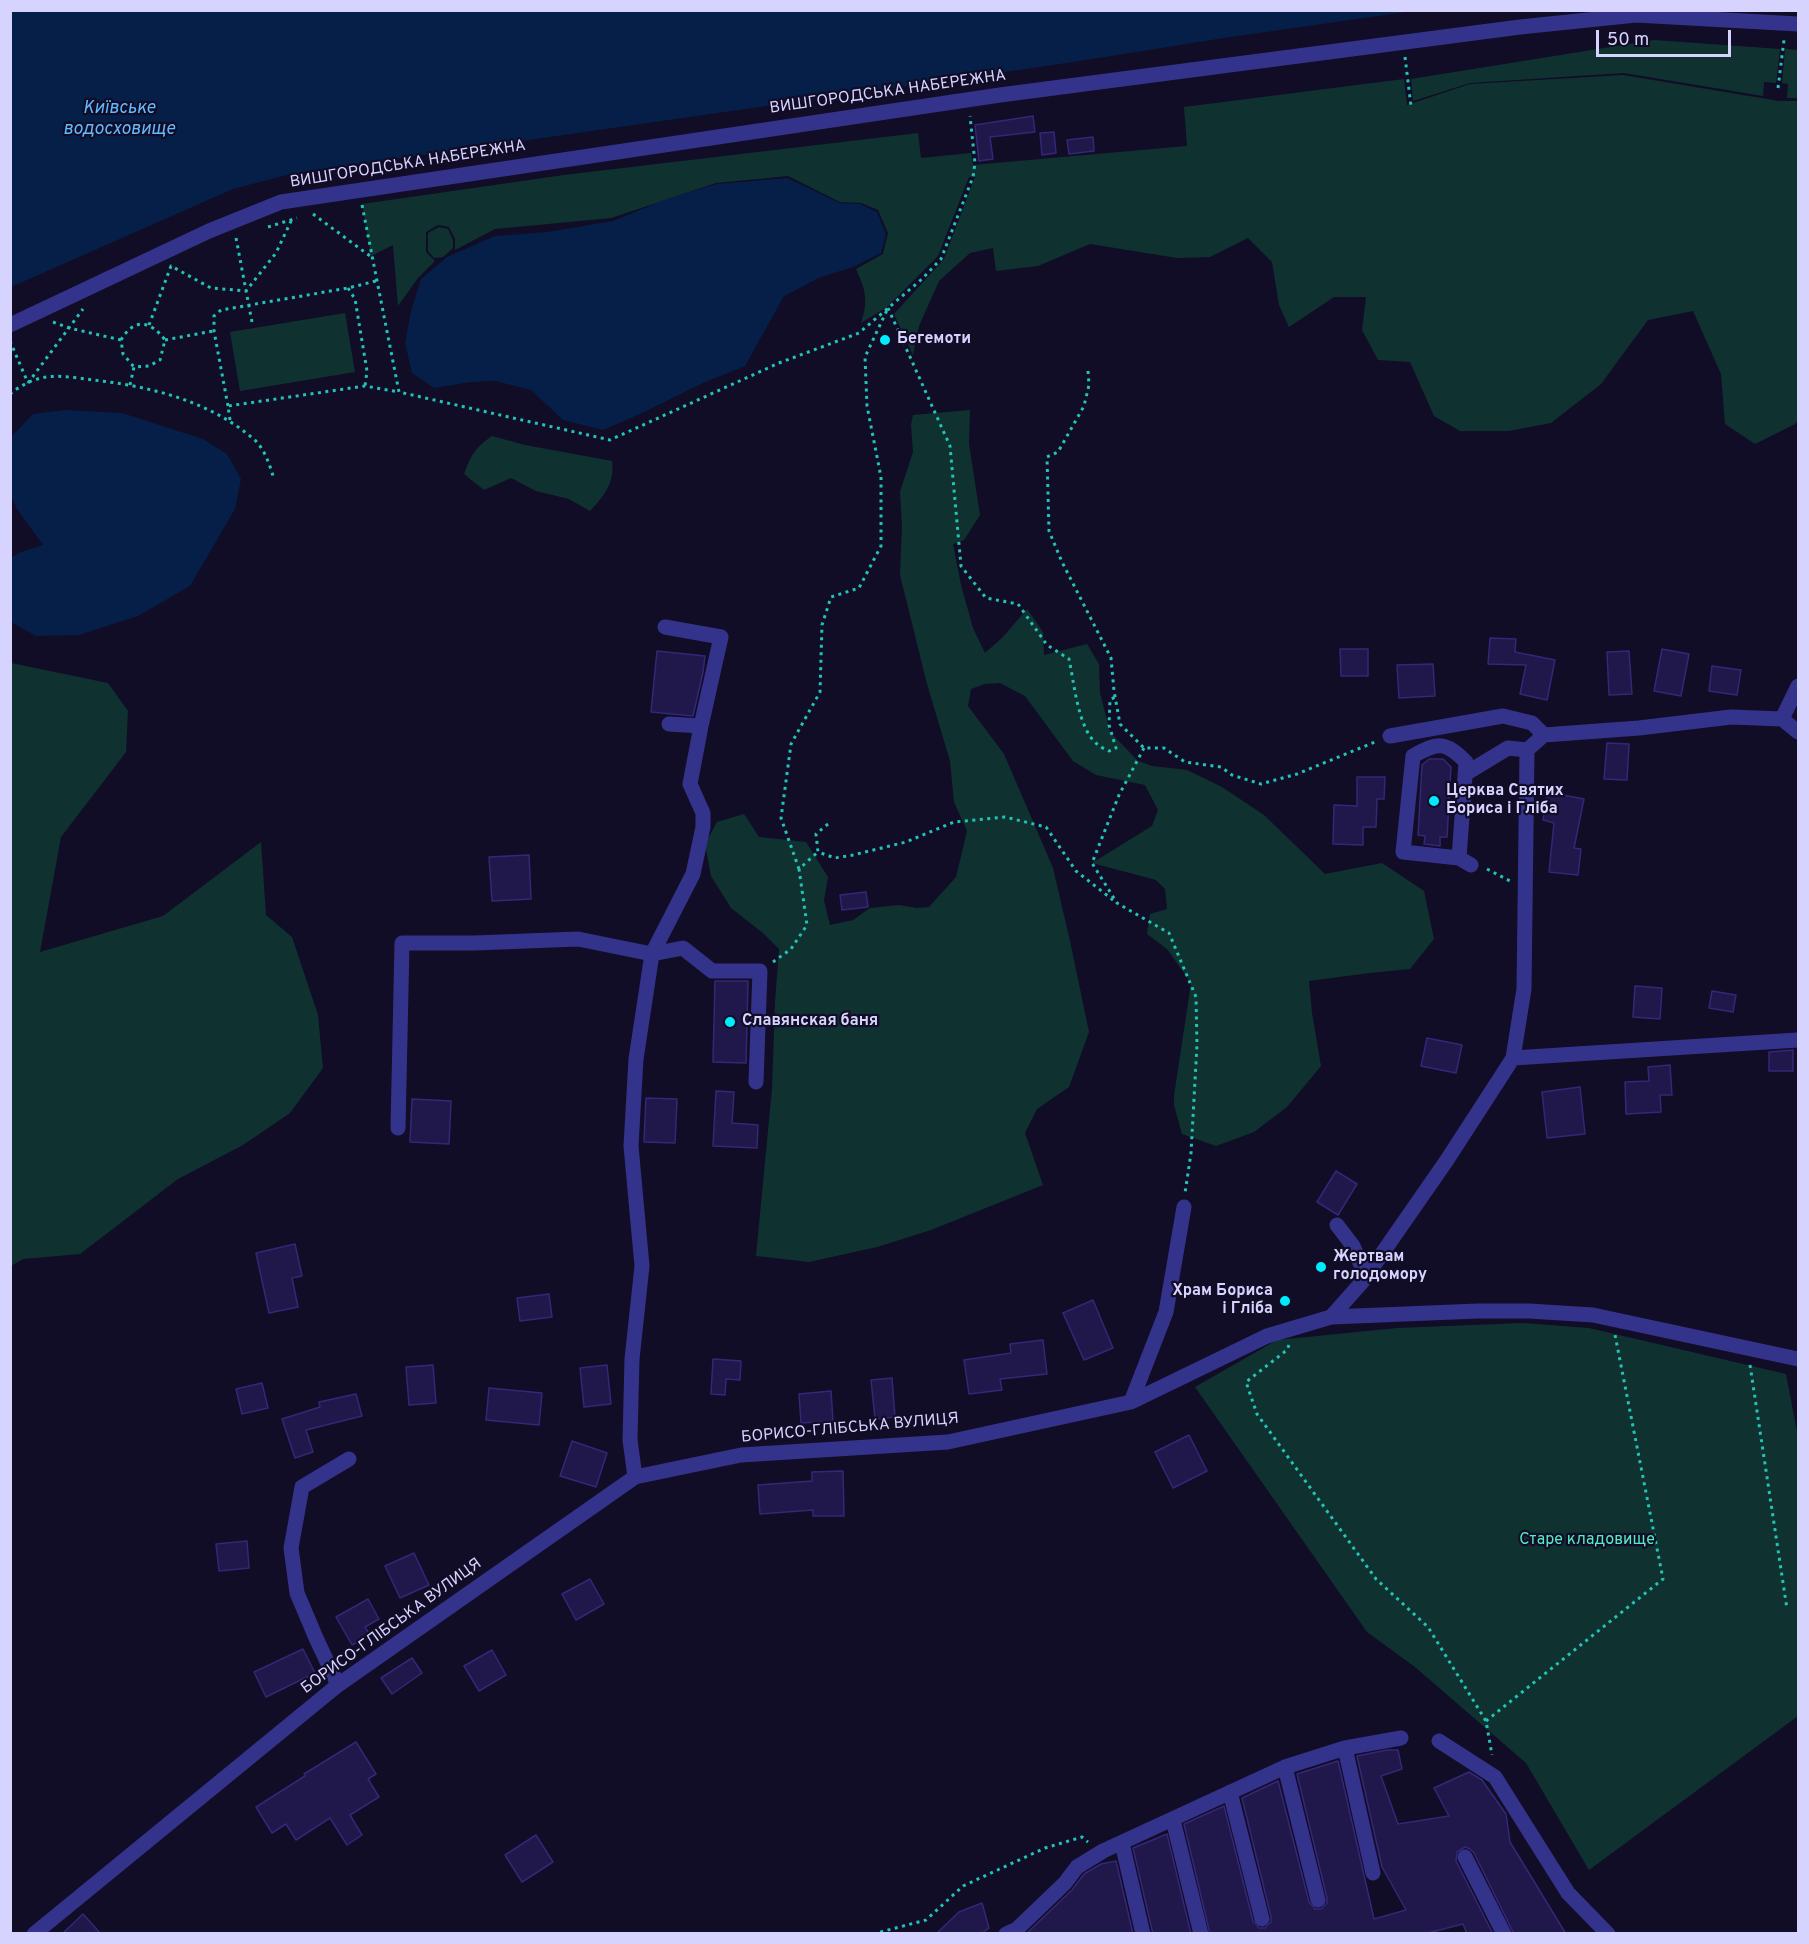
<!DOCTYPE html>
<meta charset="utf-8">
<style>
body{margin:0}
#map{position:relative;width:1809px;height:1944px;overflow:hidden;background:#110d27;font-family:Overpass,sans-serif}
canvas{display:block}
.frame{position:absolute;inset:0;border:12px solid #d7d3ff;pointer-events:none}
.scale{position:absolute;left:1596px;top:30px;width:135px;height:27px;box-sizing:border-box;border:3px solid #d7d3ff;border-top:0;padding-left:8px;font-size:18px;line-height:21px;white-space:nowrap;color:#d7d3ff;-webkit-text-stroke:4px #110d27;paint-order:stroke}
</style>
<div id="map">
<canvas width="1809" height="1944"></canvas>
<div class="frame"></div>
<div class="scale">50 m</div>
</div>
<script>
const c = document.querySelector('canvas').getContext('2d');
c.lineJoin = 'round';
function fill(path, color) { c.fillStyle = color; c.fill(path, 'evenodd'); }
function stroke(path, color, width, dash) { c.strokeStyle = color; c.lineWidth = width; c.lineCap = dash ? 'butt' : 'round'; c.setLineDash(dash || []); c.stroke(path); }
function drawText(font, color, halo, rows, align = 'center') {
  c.font = font + ' Overpass,sans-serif'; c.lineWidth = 4.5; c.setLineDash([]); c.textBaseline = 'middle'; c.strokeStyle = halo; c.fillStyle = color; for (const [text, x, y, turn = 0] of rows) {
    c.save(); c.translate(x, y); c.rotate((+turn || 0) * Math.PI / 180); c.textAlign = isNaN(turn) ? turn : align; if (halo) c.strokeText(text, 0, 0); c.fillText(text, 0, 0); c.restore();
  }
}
const green = new Path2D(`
 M 1654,40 L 1780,49 L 1776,83 L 1764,82 L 1763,96 L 1624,73 L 1470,83 L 1413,101 L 1411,79 Z
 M 1785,49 L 1798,50 L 1798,98 L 1787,98 L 1788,84 L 1782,83 Z
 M 1623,75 L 1779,101 L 1798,101 L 1798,420 L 1795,424 L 1755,444 L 1725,424 L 1721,374 L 1693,311 L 1648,320 L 1601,384 L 1551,423 L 1509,431 L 1460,431 L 1434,416 L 1410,362 L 1378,360 L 1362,330 L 1366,297 L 1334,297 L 1289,327 L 1279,305 L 1272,262 L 1248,238 L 1210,257 L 1177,258 L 1090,244 L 1038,266 L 996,271 L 993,248 L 970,253 L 939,281 L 919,326 L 913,355 L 894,314 L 944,259 L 975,177 L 969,177 L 938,256 L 887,307 L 861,323 C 869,300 865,289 856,269 L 883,254 L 888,233 L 878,210 L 861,203 L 840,202 L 788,176 L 716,183 L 611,218 L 495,229 L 455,250 L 455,239 L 449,227 L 438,225 L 426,232 L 426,252 L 435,261 L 418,278 L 398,306 L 393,245 L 371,256 L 362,204 L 564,175 L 918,133 L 921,158 L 971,153 L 973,165 L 1187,146 L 1184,107 L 1404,79 L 1407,105 L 1470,84 Z
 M 439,227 L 448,229 L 453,240 L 453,248 L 443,257 L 434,258 L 428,251 L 428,233 Z
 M 345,313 L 355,372 L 240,391 L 230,332 Z
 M 970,410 L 969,444 L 980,515 L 964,540 L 953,544 L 961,585 L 973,628 L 985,653 L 1003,637 L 1027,609 L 1043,632 L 1044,655 L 1087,644 L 1099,664 L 1100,693 L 1110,732 L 1138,761 L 1152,766 L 1187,770 L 1222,787 L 1264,815 L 1325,874 L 1382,863 L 1424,891 L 1434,939 L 1410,969 L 1369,973 L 1309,981 L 1312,1013 L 1321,1066 L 1287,1107 L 1254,1132 L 1216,1146 L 1182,1134 L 1174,1105 L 1174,1096 L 1191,983 L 1167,949 L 1147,934 L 1150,914 L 1167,909 L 1165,889 L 1156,880 L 1092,863 L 1152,826 L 1158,810 L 1145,785 L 1096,775 L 1073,761 L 1025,696 L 1000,683 L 985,684 L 971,689 L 968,706 L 1004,754 L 1053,868 L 1070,941 L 1089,1032 L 1069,1087 L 1037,1109 L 1025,1133 L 1043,1185 L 931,1230 L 877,1247 L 809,1262 L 756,1256 L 772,1089 L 775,1002 L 779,949 L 764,934 L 731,908 L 711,876 L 705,844 L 717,822 L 744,814 L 759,837 L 806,842 L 828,877 L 824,901 L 830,925 L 853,920 L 870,908 L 899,905 L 916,908 L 929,907 L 956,877 L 967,831 L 954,802 L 950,761 L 927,684 L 900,575 L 902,526 L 900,492 L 913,452 L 911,425 L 913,415 Z
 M 492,436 L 525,445 L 612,461 C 615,483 604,496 590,511 L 569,499 L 536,491 L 511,478 L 484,490 L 464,474 C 471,455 475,448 492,436 Z
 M 11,663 L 108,683 L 128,711 L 126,752 L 61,837 L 40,952 L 163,916 L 261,842 L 266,915 L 292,937 L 318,1015 L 323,1068 L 290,1113 L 243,1145 L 178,1179 L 80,1254 L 23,1259 L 11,1266 Z
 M 1523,1323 L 1589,1328 L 1786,1374 L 1798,1437 L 1798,1716 L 1589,1870 L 1526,1763 L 1415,1667 L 1367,1632 L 1195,1387 L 1277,1340 L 1397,1328 Z`);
const water = new Path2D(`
 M 11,10 L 1413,10 L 1413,11 L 1224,38 L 1067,63 L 291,174 L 233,189 L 11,287 Z
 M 787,178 L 840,203 L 860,204 L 877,212 L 886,234 L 881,253 L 853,267 L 821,277 L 784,296 L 745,366 L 703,383 L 640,414 L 603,430 L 563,420 L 531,390 L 495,381 L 471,382 L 434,388 L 412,373 L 405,343 L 411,311 L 421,279 L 447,257 L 495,236 L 548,232 L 613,221 L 664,200 L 717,184 Z
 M 65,410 L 122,413 L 203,439 L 227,454 L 241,479 L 235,509 L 190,586 L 138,616 L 79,635 L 36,636 L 11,622 L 11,558 L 21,552 L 43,545 L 17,509 L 11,496 L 11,437 L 33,414 Z`);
const building = new Path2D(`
 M 1033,116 L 1035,132 L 990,137 L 993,159 L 979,161 L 975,125 Z
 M 1054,132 L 1056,153 L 1042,155 L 1040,133 Z
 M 1093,137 L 1094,151 L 1069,154 L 1067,140 Z
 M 1490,638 L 1516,639 L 1515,652 L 1555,660 L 1547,700 L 1520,694 L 1526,665 L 1488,664 Z
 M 1340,649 L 1368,649 L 1368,676 L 1341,676 Z
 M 1662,649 L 1689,654 L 1681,696 L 1654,691 Z
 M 657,651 L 705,656 L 703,672 L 693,716 L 651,712 Z
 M 1629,651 L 1632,694 L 1609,695 L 1607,652 Z
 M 1433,664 L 1435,696 L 1399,698 L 1397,665 Z
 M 1712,666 L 1741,670 L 1737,695 L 1709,691 Z
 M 1607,743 L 1629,744 L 1627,780 L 1604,779 Z
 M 1429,759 L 1443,759 L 1451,767 L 1447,837 L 1440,837 L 1440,846 L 1424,844 L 1425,836 L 1418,835 L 1422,765 Z
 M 1357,777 L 1385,777 L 1384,799 L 1377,799 L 1376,827 L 1363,827 L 1363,845 L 1333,844 L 1334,805 L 1357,806 Z
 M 1548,792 L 1584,799 L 1574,848 L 1581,849 L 1578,875 L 1549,872 L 1554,823 L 1543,820 Z
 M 529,855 L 531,899 L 492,901 L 489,857 Z
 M 866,892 L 868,907 L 842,910 L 840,895 Z
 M 715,981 L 748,981 L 746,1063 L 713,1062 Z
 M 1635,986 L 1662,988 L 1660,1019 L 1633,1017 Z
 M 1712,991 L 1736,995 L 1733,1012 L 1709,1008 Z
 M 1427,1038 L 1462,1045 L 1456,1073 L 1421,1066 Z
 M 1793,1050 L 1793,1071 L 1769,1071 L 1769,1052 Z
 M 1670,1065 L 1672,1095 L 1660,1095 L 1661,1112 L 1626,1114 L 1625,1082 L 1649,1081 L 1648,1067 Z
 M 1580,1087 L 1585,1134 L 1547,1138 L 1542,1092 Z
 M 716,1091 L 734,1092 L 732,1123 L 758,1125 L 757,1148 L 713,1146 Z
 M 646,1098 L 677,1099 L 675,1143 L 644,1142 Z
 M 412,1099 L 451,1101 L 449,1144 L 410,1142 Z
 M 1336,1171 L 1357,1184 L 1338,1215 L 1317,1202 Z
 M 295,1244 L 302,1276 L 292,1278 L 298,1307 L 269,1313 L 256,1253 Z
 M 549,1294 L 552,1317 L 520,1321 L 517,1298 Z
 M 1093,1300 L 1113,1348 L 1084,1360 L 1063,1313 Z
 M 1043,1340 L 1047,1374 L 1000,1379 L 1002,1390 L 969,1394 L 964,1360 L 1011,1353 L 1010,1344 Z
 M 713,1359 L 741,1361 L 740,1380 L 726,1379 L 725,1395 L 711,1394 Z
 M 433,1365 L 436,1403 L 409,1405 L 406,1367 Z
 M 607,1365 L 611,1404 L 584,1407 L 580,1368 Z
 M 892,1378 L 895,1417 L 875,1419 L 871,1380 Z
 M 262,1383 L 268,1408 L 242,1414 L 236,1389 Z
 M 489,1388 L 542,1393 L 539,1425 L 486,1420 Z
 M 831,1391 L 833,1421 L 801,1423 L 799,1394 Z
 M 356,1394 L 362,1416 L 306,1430 L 313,1452 L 295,1458 L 282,1419 L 320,1407 L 319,1402 Z
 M 1189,1435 L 1207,1471 L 1173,1488 L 1155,1452 Z
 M 572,1441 L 607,1453 L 596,1487 L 560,1476 Z
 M 843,1471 L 844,1516 L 813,1516 L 813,1510 L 760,1514 L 758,1485 L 812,1481 L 812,1472 Z
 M 247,1541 L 249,1568 L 219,1571 L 216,1544 Z
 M 414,1553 L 429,1585 L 400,1598 L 385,1566 Z
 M 590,1579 L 604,1604 L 576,1620 L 562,1594 Z
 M 368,1599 L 379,1619 L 365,1627 L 370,1635 L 352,1645 L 336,1617 Z
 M 303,1649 L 315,1673 L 266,1697 L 254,1672 Z
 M 492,1650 L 506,1675 L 479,1691 L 464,1666 Z
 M 412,1658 L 422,1673 L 392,1694 L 381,1678 Z
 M 356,1742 L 376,1774 L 368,1779 L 379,1797 L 350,1815 L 362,1835 L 347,1845 L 330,1818 L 296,1840 L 286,1824 L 272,1833 L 256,1807 L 305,1776 L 304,1774 Z
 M 1387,1750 L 1398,1750 L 1402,1769 L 1381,1776 L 1398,1824 L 1449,1816 L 1434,1788 L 1469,1772 L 1482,1780 L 1506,1814 L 1510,1842 L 1566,1934 L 1514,1934 L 1474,1853 L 1470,1849 L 1465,1847 L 1457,1852 L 1456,1861 L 1493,1934 L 1467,1934 L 1463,1924 L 1424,1934 L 1210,1934 L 1184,1824 L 1224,1806 L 1253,1921 L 1259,1928 L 1265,1928 L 1271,1922 L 1271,1917 L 1242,1798 L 1278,1781 L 1309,1902 L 1315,1909 L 1321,1909 L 1327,1903 L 1327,1898 L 1297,1774 L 1338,1761 L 1374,1919 L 1406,1910 L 1382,1867 L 1357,1756 Z
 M 1167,1834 L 1191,1934 L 1153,1934 L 1133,1848 Z
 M 536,1835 L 553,1862 L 522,1882 L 505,1855 Z
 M 1116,1861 L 1133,1934 L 1026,1934 L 1072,1890 L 1084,1874 L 1101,1864 Z
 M 982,1903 L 989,1928 L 981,1934 L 936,1934 L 959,1912 Z
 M 83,1914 L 101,1934 L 62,1934 Z`);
const path = new Path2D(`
 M 1405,57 L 1411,106
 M 1778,88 L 1784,40
 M 362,205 L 399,392 L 610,440 L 779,363 L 859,333 L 922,279 L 941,259 L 973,177 L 975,163 L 970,116
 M 313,214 L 370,256
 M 268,227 L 297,218
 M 236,238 L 252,322
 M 348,288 L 355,299 L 367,371 L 365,386
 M 888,308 L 950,446 L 961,566 L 986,598 L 1018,604 L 1047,645 L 1069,659 C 1074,682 1078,729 1097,744 C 1100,747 1105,749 1109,751 L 1116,748 L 1109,725 L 1110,700 L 1115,697
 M 53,322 L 69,328 L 121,340
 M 149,325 L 171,266 L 211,288 L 246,291 L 276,253 L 292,219
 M 165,340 L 213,331
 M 10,341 L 28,383
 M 1088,371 L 1089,385 L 1084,406 L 1058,452 L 1047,457 L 1049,531 L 1062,562 L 1111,658 L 1114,691 L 1120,724 L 1144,748 L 1164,748 L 1185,762 L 1221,767 L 1232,775 L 1261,784 L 1297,774 L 1375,742
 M 28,383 L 83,309
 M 130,385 L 134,367 L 149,366 L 160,360 L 165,340 C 150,320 134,318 121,340 L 123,354 L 134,367
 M 10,394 C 20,386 34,378 47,377 C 62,375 78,378 93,380 C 148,386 206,400 250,436 C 264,446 269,463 274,479
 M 228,406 L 214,331 L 214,316 L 221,310 L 348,288 L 376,281
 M 230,420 L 228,406 L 365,386 L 399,392
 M 1144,748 L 1119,795 L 1092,863 L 1117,903 L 1169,933 L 1196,997 L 1197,1045 L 1191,1153 L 1185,1193
 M 828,824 L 816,834 L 818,852 L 835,858 L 853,855 L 906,842 L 954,822 L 1005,817 L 1046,827 L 1076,871 L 1113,900
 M 799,869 L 781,818 L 791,744 L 820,692 L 822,625 L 831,597 L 859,588 L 881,546 L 881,477 L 867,406 L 865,357 L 887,310
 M 1487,869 L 1510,881
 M 773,962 L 791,949 L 807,925 L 799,869 L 818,852
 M 1289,1345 L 1287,1350 L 1246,1382 L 1257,1414 L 1376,1579 L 1428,1627 L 1486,1721 L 1492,1755
 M 1750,1365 L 1787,1609
 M 1486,1721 L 1663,1579 L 1615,1335
 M 873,1934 L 926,1920 L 963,1886 L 1045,1848 L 1082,1837 L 1088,1842`);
const minor = new Path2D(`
 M 10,325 L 209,231 L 281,202 L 1000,95 L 1520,27 L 1636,15 L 1798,24
 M 665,627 L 721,637 L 701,726
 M 1782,719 L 1798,686
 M 1390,736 L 1503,716 L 1532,723 L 1544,735
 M 1465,774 L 1508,748 L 1527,750
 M 1459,858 L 1403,852 L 1413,756 C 1438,742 1445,741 1466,762 L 1459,858 L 1471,865
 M 652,954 L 693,874 L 703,827 L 703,813 L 690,784 L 701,726 L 669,724
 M 652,954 L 683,948 L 712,971 L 760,971 L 756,1082
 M 1513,1058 L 1798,1040
 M 398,1128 L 402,943 L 475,943 L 578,939 L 652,954 L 636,1059 L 631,1146 L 642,1266 L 632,1359 L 630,1440 L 635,1477
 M 1337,1225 L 1353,1246 L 1366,1277
 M 1331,1317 L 1363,1281 L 1447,1160 L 1513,1058 L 1524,989 L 1527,750 L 1544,735 L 1639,728 L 1731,717 L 1782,719 L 1798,732
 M 1131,1402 L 1166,1312 L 1184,1207
 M 338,1685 L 316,1638 L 297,1593 L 291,1548 L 302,1487 L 349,1459
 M 1439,1741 L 1495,1777 L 1568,1893 L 1608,1934
 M 1345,1748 L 1373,1873
 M 1285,1767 L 1318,1900
 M 1230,1792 L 1262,1919
 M 1173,1820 L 1201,1934
 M 1122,1843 L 1143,1934
 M 1465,1857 L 1504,1934
 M 34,1934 L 338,1685 L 635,1477 L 741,1455 L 948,1442 L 1131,1402 L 1267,1336 L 1331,1317 L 1478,1311 L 1529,1311 L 1593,1315 L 1798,1359
 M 1006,1934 L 1017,1929 L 1065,1883 L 1077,1867 L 1103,1851 L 1285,1767 L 1345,1748 L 1401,1738`);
const markers = [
 [885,340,6,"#00ebfe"],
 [1434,801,6,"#00ebfe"],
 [730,1022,6,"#00ebfe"],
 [1321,1267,6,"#00ebfe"],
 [1285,1301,6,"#00ebfe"]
];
const streetNames = [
 ["ВИШГОРОДСЬКА НАБЕРЕЖНА",888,93,-8],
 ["ВИШГОРОДСЬКА НАБЕРЕЖНА",408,165,-9],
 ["БОРИСО-ГЛІБСЬКА ВУЛИЦЯ",850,1429,-5],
 ["БОРИСО-ГЛІБСЬКА ВУЛИЦЯ",392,1627,-36]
];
const poiNames = [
 ["Бегемоти",897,340],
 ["Церква Святих",1446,792],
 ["Бориса і Гліба",1446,810],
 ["Славянская баня",742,1022],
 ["Жертвам",1333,1258],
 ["голодомору",1333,1276],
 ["Храм Бориса",1273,1292,"right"],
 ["і Гліба",1273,1310,"right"]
];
const parkNames = [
 ["Старе кладовище",1587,1541]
];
const waterNames = [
 ["Київське",119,109],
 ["водосховище",119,130]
];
fill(green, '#0f3230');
fill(water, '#051f48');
fill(building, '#20174a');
stroke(building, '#352778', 1.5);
stroke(path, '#23c3b5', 3, [3, 4.5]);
stroke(minor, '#34338b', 15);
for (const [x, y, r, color] of markers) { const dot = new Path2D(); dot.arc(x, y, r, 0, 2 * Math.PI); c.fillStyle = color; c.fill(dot); stroke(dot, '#110d27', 2); }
drawText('16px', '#d7d3ff', '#110d27', streetNames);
drawText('bold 16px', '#d7d3ff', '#110d27', poiNames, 'left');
drawText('16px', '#53ebc1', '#110d27', parkNames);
drawText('italic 18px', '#61baff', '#110d27', waterNames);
</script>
